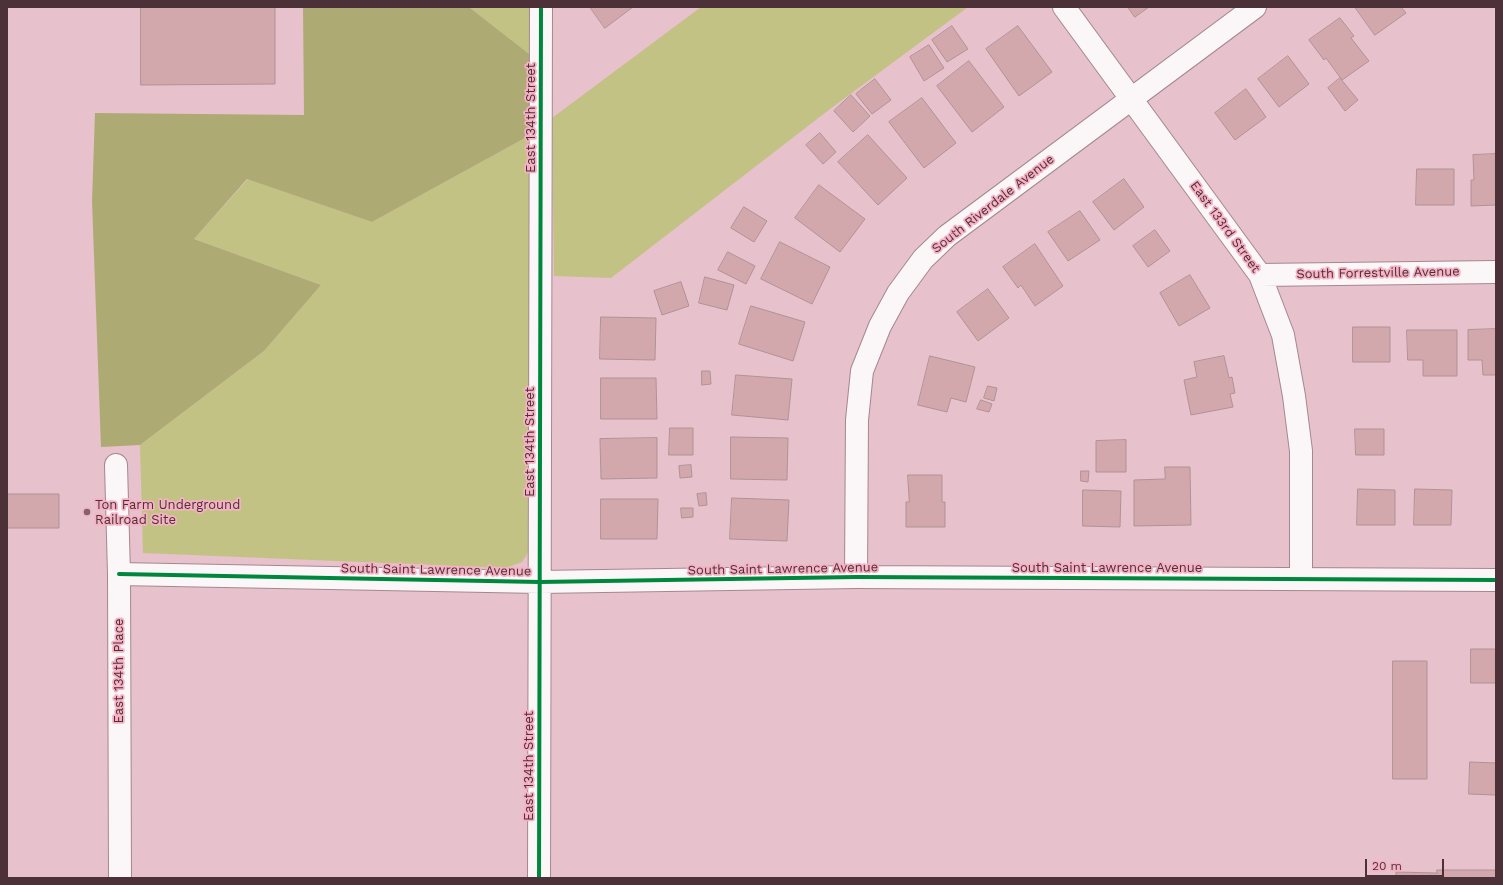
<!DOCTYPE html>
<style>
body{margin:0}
#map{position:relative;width:1503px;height:885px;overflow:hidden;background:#e7c1cb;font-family:"Work Sans",sans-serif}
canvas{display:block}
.frame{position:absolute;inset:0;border:8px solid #4c3138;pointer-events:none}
.scale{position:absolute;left:1365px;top:859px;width:79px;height:18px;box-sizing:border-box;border:2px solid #4c3138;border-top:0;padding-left:5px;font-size:12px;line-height:14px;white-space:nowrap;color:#4c3138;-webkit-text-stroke:3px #f7b1c4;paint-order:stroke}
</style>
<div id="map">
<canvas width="1503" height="885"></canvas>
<div class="frame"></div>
<div class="scale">20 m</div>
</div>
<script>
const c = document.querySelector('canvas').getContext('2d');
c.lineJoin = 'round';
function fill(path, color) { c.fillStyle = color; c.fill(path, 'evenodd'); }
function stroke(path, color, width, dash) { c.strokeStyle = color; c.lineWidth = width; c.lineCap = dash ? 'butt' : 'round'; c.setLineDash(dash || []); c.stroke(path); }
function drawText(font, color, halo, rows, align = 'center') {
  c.font = font + ' "Work Sans",sans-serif'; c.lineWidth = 3.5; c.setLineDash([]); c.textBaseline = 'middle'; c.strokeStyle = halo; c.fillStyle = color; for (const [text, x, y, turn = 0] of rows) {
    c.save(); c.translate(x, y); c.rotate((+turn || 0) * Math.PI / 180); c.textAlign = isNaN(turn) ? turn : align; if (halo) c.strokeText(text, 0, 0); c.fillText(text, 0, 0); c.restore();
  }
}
const green = new Path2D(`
 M 469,7 L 533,7 L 533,57 Z
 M 701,7 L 968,7 L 830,109 L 611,278 L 554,276 L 552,118 Z
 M 534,133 L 531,548 L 522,562 L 506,568 L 143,553 L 140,445 L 264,351 L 321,285 L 194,239 L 248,179 L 372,222 Z`);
const forest = new Path2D(`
 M 303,7 L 469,7 L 533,57 L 534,133 L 372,222 L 247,179 L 194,239 L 321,285 L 264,351 L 140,445 L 101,447 L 92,201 L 95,113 L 304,115 Z`);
const building = new Path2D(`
 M 141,7 L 275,7 L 275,84 L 141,85 Z
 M 590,7 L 633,7 L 605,28 Z
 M 1128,7 L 1149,7 L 1135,17 Z
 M 1355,7 L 1401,7 L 1406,13 L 1375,35 Z
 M 1340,18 L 1354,36 L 1351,38 L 1369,61 L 1342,80 L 1326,58 L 1324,60 L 1309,40 Z
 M 952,26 L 968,49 L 947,62 L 932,40 Z
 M 1018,26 L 1052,72 L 1019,96 L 986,49 Z
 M 929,45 L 944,68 L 924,81 L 910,57 Z
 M 1288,56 L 1309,84 L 1279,107 L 1258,79 Z
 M 969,61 L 1004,107 L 972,132 L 937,86 Z
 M 1340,78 L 1358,100 L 1345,111 L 1328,88 Z
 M 875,79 L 891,100 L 872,114 L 856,94 Z
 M 1246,89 L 1266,117 L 1235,140 L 1215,113 Z
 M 851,95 L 870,116 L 853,132 L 834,111 Z
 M 922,98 L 956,143 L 924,168 L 889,122 Z
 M 820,133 L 836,152 L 823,164 L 806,145 Z
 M 868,135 L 907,178 L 878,205 L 838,162 Z
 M 1496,154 L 1496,205 L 1471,206 L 1471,180 L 1474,180 L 1473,155 Z
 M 1417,169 L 1454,169 L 1454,205 L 1416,205 Z
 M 1124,179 L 1144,207 L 1114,230 L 1093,202 Z
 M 819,185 L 865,219 L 840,252 L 795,218 Z
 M 744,207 L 767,221 L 754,242 L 731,228 Z
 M 1080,211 L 1100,240 L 1068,261 L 1048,232 Z
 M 1155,230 L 1170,251 L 1148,267 L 1133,246 Z
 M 780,242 L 830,267 L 812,304 L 761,279 Z
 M 1035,244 L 1063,286 L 1035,306 L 1021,285 L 1018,288 L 1003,267 Z
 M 728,252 L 755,266 L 746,284 L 718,270 Z
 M 1190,275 L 1210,308 L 1179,326 L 1160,293 Z
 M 705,277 L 734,285 L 727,310 L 699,303 Z
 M 681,282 L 689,306 L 662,315 L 654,291 Z
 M 988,289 L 1009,318 L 978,341 L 957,312 Z
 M 751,306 L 805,322 L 793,361 L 739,344 Z
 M 601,317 L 656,318 L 655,360 L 600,359 Z
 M 1353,327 L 1390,327 L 1390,362 L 1353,362 Z
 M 1496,329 L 1496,375 L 1483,375 L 1482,360 L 1468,360 L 1468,330 Z
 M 1407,330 L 1457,330 L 1457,376 L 1423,376 L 1423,360 L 1408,360 Z
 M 930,356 L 975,367 L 966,402 L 951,398 L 947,412 L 918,405 Z
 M 1224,356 L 1229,378 L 1232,377 L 1235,393 L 1230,394 L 1233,407 L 1191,415 L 1184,380 L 1197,377 L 1194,362 Z
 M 702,371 L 710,371 L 711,384 L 702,385 Z
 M 736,375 L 792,379 L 788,420 L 732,415 Z
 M 601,378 L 656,378 L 657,419 L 601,419 Z
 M 988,386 L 997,388 L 994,401 L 984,398 Z
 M 981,400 L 992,404 L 989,412 L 977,409 Z
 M 670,428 L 693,428 L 693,455 L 669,455 Z
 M 1355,429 L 1384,429 L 1384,455 L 1356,455 Z
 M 731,437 L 788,438 L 787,480 L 731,479 Z
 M 657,438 L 657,478 L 601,479 L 600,439 Z
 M 1126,440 L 1126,472 L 1096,472 L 1096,441 Z
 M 691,465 L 692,477 L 680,478 L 679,466 Z
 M 1165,467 L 1190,467 L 1191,525 L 1134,526 L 1134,480 L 1165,479 Z
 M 1081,471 L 1089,471 L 1088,482 L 1081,481 Z
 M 908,475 L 942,475 L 942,502 L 945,502 L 945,527 L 906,527 L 906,502 L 909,502 Z
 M 1358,489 L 1395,490 L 1395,525 L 1357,525 Z
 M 1415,489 L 1452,490 L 1451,525 L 1414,525 Z
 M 1083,490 L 1121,491 L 1120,527 L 1083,526 Z
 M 706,493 L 707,505 L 699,506 L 697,494 Z
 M 7,494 L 59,494 L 59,528 L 7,528 Z
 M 732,498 L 789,500 L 787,541 L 730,539 Z
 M 601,499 L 658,499 L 657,539 L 601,539 Z
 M 681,508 L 693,508 L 693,517 L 682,518 Z
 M 1471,649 L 1496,649 L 1496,683 L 1471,683 Z
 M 1393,661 L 1427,661 L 1427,779 L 1393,779 Z
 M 1470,762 L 1496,763 L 1496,795 L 1469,794 Z
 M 1437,870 L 1496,870 L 1496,878 L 1396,878 L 1396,872 L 1437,873 Z`);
const street = new Path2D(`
 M 1064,7 L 1260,275 L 1283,335 L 1294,396 L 1301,451 L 1301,578
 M 1260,275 L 1496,272
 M 116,465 L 119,574 L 120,878
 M 119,574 L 540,582 L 856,577 L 1496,580
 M 856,577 L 857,420 L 862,371 L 880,326 L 898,293 L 923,259 L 947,236 L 1255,7
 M 539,878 L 541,7`);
const cycleway = new Path2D(`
 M 119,574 L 540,582 L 856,577 L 1496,580
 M 539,878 L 541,7`);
const markers = [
 [87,512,4,"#82636b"]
];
const streetNames = [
 ["East 134th Street",531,118,-90],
 ["South Riverdale Avenue",993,204,-38],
 ["East 133rd Street",1225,227,54],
 ["South Forrestville Avenue",1378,273,-1],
 ["East 134th Street",530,442,-90],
 ["South Saint Lawrence Avenue",1107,568],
 ["South Saint Lawrence Avenue",783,569,-1],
 ["South Saint Lawrence Avenue",436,570,1],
 ["East 134th Place",119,671,-90],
 ["East 134th Street",529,766,-90]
];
const poiNames = [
 ["Ton Farm Underground",95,505],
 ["Railroad Site",95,520]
];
fill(green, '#c3c285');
fill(forest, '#aeaa74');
fill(building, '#d3a8ad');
stroke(building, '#af9296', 1);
stroke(street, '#a48890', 24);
stroke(street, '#fbf6f7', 22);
stroke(cycleway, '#00873e', 4);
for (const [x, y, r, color] of markers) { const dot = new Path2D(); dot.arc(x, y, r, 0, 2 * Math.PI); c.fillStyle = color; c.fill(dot); stroke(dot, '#f7b1c4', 1.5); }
drawText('13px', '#4c3138', '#f7b1c4', streetNames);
drawText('13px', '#4c3138', '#f7b1c4', poiNames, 'left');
</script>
